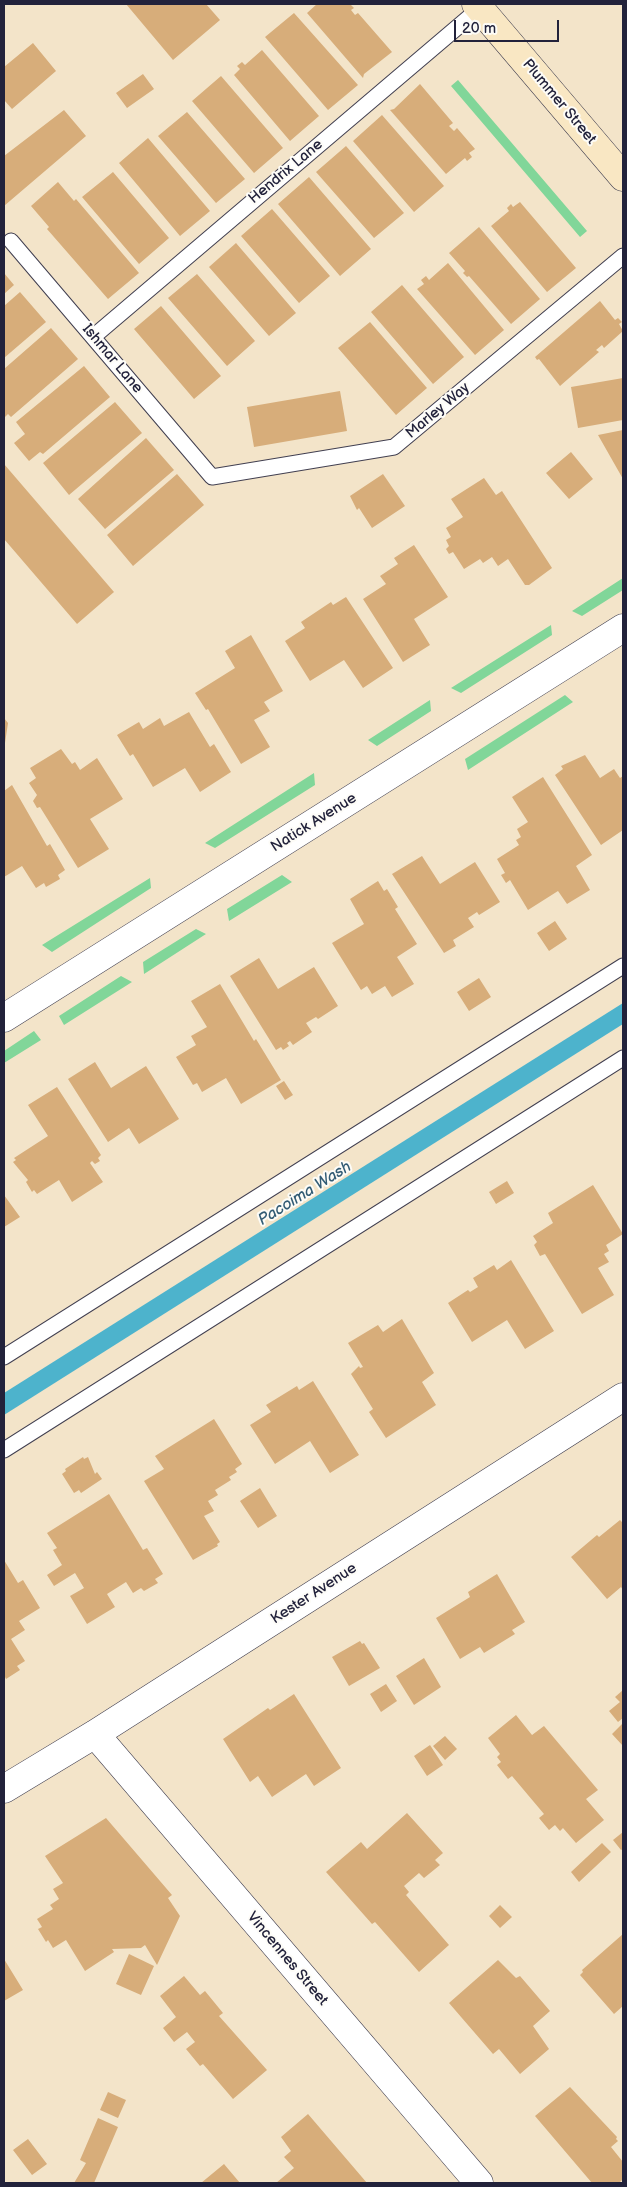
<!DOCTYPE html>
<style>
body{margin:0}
#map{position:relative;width:627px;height:2187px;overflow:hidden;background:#f3e4c9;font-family:"Balsamiq Sans",sans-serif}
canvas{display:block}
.frame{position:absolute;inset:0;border:5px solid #22223b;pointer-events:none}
.scale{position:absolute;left:454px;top:20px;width:105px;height:22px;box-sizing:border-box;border:2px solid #22223b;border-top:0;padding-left:6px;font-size:15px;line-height:18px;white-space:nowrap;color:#22223b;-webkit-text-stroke:4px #fdfcf7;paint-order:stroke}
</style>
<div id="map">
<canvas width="627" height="2187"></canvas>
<div class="frame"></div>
<div class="scale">20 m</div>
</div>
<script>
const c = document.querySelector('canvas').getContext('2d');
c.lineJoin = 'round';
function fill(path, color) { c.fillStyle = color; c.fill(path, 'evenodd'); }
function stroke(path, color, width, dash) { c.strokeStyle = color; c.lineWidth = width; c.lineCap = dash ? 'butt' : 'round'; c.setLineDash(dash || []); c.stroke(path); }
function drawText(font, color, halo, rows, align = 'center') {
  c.font = font + ' "Balsamiq Sans",sans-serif'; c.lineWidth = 4; c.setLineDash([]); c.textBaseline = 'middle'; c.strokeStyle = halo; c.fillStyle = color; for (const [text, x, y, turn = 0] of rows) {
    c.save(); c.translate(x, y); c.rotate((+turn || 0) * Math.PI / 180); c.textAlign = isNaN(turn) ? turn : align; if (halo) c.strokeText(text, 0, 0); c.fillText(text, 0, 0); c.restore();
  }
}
const green = new Path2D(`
 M 458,80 L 587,231 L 580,237 L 451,86 Z
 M 623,578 L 623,590 L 582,616 L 572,611 Z
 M 551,625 L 552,635 L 461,693 L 451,688 Z
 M 565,695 L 573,702 L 468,770 L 465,759 Z
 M 430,700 L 431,711 L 377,746 L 368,740 Z
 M 314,773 L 315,785 L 215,848 L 205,843 Z
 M 282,875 L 292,882 L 229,921 L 227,909 Z
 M 150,878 L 151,888 L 52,952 L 42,945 Z
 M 196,929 L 206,934 L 144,974 L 143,962 Z
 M 121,976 L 132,982 L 64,1025 L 59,1016 Z
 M 34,1031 L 41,1040 L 4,1063 L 4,1051 Z`);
const water = new Path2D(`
 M 623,1003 L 623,1024 L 4,1415 L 4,1393 Z`);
const building = new Path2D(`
 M 126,4 L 206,4 L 220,20 L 173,60 Z
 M 317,4 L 350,4 L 354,8 L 351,10 L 355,15 L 358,13 L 392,52 L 364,74 L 363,78 L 307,13 Z
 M 294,13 L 358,85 L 328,110 L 265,37 Z
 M 33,43 L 56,71 L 12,109 L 4,100 L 4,67 Z
 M 262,50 L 319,116 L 290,141 L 234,75 L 240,69 L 237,66 L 242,62 L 245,65 Z
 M 143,74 L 154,89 L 127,108 L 116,93 Z
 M 221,76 L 283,148 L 254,173 L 192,101 Z
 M 420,84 L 453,123 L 449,126 L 454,131 L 457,128 L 475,149 L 469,153 L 472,157 L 467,161 L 465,158 L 446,174 L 390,110 L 394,109 Z
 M 64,110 L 86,136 L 4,206 L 4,156 Z
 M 187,112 L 245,179 L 216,203 L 158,136 Z
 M 382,115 L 444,186 L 414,212 L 353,141 Z
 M 148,138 L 210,211 L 180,236 L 119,163 Z
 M 346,146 L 404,213 L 374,238 L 316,172 Z
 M 113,172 L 169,238 L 139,264 L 82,197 Z
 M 309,177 L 371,249 L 340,276 L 278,204 Z
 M 58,182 L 74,201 L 76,199 L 139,273 L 108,299 L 47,229 L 49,227 L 31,206 Z
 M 520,202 L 576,268 L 547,292 L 491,226 L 509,211 L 507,208 L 511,204 L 513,207 Z
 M 272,209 L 330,276 L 299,303 L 241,236 Z
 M 479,227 L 540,299 L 511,324 L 469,276 L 467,277 L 463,273 L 465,271 L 449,253 Z
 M 236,243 L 296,313 L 269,336 L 209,267 Z
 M 448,263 L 504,330 L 475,355 L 417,289 L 424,284 L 421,280 L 426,276 L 429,280 Z
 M 4,273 L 14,285 L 4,294 Z
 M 197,274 L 255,341 L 227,366 L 168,298 Z
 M 402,285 L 464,357 L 433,384 L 371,312 Z
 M 20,292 L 46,322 L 4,358 L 4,306 Z
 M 600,301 L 615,320 L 618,318 L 622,322 L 619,324 L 623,331 L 604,348 L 602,345 L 596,350 L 599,352 L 560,386 L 539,359 L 537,360 L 535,357 Z
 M 161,306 L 221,376 L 194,399 L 134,329 Z
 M 370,322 L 427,388 L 396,415 L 338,348 Z
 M 51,328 L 78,359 L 11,417 L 8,414 L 4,418 L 4,369 Z
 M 84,366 L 110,397 L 43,454 L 40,452 L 29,461 L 14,443 L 25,434 L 16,422 Z
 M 623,378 L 623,420 L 578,428 L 571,387 Z
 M 340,391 L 347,431 L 254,447 L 247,407 Z
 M 115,402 L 142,433 L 69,495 L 43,463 Z
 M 623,430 L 623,479 L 598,435 Z
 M 146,438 L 174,470 L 105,529 L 78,499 Z
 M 571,452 L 593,479 L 569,499 L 546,473 Z
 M 4,464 L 114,592 L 77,624 L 4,539 Z
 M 177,474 L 204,505 L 133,566 L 107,535 Z
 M 383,474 L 405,506 L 372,528 L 359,508 L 357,510 L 350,496 Z
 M 484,478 L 496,495 L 502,491 L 552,568 L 529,585 L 525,585 L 508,559 L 498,566 L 492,557 L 483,563 L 480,559 L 464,569 L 453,552 L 449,554 L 446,549 L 449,546 L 446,540 L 451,537 L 446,528 L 463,517 L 451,499 Z
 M 414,545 L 448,597 L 414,619 L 430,645 L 403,662 L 363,599 L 386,584 L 380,576 L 398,564 L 394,558 Z
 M 346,597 L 393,668 L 363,688 L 344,660 L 310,681 L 285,641 L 305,628 L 301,622 L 331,602 L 333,605 Z
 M 251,635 L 283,691 L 264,702 L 270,711 L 254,720 L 270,747 L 241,764 L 208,709 L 206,710 L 195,693 L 235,668 L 225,651 Z
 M 189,712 L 210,747 L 214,744 L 231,772 L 200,792 L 185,768 L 153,787 L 133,754 L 130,756 L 117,735 L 139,722 L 143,729 L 160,718 L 164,726 Z
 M 4,718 L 8,723 L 5,743 L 4,743 Z
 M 61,749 L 72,764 L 75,762 L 80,770 L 97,758 L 123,799 L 90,819 L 109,849 L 78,868 L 40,807 L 37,808 L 33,801 L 37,795 L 29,783 L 36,778 L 30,768 Z
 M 585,755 L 600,778 L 614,769 L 620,778 L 623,776 L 623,830 L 601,845 L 555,775 L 563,769 L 561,766 Z
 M 543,777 L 592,855 L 576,866 L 590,890 L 567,904 L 558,891 L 528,910 L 510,880 L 506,883 L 501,875 L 505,873 L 497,859 L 519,845 L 516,840 L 521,837 L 517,829 L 528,822 L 512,797 Z
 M 12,785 L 47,846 L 50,844 L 65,870 L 58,875 L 60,879 L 46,887 L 44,883 L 36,888 L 22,866 L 4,877 L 4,791 Z
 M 422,856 L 440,884 L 475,862 L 500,902 L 479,915 L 477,912 L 468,918 L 474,927 L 453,940 L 456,946 L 444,953 L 392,874 Z
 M 378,881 L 384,891 L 387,889 L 398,907 L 395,909 L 417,944 L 397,957 L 414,984 L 392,997 L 385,986 L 372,994 L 367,986 L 361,990 L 332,943 L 364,924 L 350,899 Z
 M 555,921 L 567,939 L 549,951 L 537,933 Z
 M 259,958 L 278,989 L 314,967 L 338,1006 L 318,1019 L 316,1017 L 306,1023 L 312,1032 L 293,1045 L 290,1041 L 287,1043 L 289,1046 L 283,1050 L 281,1047 L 276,1050 L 230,976 Z
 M 479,978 L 491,997 L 469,1011 L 457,992 Z
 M 220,984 L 254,1041 L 256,1039 L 281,1080 L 241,1104 L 226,1078 L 202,1092 L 197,1083 L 193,1085 L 176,1057 L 196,1045 L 191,1036 L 207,1027 L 191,1001 Z
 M 95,1062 L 111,1088 L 146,1066 L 179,1119 L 139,1144 L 129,1128 L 108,1142 L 68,1079 Z
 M 284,1081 L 293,1095 L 285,1100 L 276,1086 Z
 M 57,1087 L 101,1155 L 98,1158 L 100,1161 L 95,1164 L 92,1161 L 90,1163 L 103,1182 L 72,1202 L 59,1180 L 37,1194 L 34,1190 L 32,1192 L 26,1182 L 28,1180 L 13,1162 L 16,1160 L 14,1158 L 48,1136 L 28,1105 Z
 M 507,1181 L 514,1193 L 496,1204 L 489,1192 Z
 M 593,1185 L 623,1234 L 606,1245 L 609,1251 L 604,1254 L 609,1262 L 598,1268 L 614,1295 L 582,1314 L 545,1254 L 540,1256 L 534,1245 L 537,1242 L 533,1236 L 553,1223 L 548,1213 Z
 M 4,1195 L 20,1217 L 4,1227 Z
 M 511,1260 L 554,1331 L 525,1349 L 507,1320 L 472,1342 L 448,1303 L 468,1290 L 470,1292 L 478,1287 L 473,1278 L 494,1265 L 497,1270 Z
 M 402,1319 L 434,1373 L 422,1382 L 436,1405 L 386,1438 L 369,1412 L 373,1409 L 351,1374 L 359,1366 L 360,1368 L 363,1367 L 348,1343 L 378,1325 L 383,1332 Z
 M 313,1381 L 359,1455 L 330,1473 L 310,1441 L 275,1464 L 250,1425 L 271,1412 L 266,1405 L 297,1386 L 299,1390 Z
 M 214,1419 L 242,1464 L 235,1469 L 237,1472 L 229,1477 L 231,1480 L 215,1490 L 218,1495 L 208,1501 L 214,1511 L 204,1516 L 220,1542 L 217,1544 L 218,1546 L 193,1560 L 144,1481 L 164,1469 L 155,1456 Z
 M 83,1457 L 84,1459 L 88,1457 L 95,1474 L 97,1472 L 102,1479 L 81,1493 L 79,1490 L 74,1493 L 62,1474 L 66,1471 L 65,1469 Z
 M 260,1488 L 277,1516 L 258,1528 L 240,1501 Z
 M 109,1494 L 143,1550 L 147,1548 L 163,1574 L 155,1579 L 158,1583 L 144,1591 L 141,1588 L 133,1593 L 126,1582 L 107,1594 L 115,1607 L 87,1624 L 70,1596 L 84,1588 L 75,1573 L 54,1586 L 47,1575 L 62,1565 L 53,1550 L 57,1548 L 47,1533 Z
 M 620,1520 L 623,1523 L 623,1590 L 621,1587 L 607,1599 L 571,1557 L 597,1535 L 599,1537 Z
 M 4,1560 L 18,1583 L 23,1580 L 40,1608 L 19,1621 L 25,1630 L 11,1639 L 25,1661 L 17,1666 L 20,1670 L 6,1679 L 4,1675 Z
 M 497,1574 L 525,1622 L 512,1630 L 515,1634 L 484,1653 L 480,1647 L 460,1659 L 436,1618 L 470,1597 L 468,1592 Z
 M 360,1641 L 362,1644 L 364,1643 L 380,1668 L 349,1686 L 332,1657 Z
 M 424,1658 L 441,1687 L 414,1705 L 396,1676 Z
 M 386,1684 L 397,1701 L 381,1712 L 370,1694 Z
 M 623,1690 L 623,1718 L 618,1722 L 609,1711 L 620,1702 L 615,1697 Z
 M 294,1694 L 341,1768 L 314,1786 L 306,1774 L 272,1797 L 258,1776 L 250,1782 L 223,1739 L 268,1708 L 270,1710 Z
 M 516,1715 L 532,1735 L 544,1726 L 598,1790 L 586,1799 L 604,1820 L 576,1843 L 563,1828 L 560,1831 L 555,1825 L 549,1830 L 539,1818 L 544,1814 L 512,1776 L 508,1779 L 497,1765 L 501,1762 L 497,1757 L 500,1754 L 488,1738 Z
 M 623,1723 L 623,1746 L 612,1734 Z
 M 445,1736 L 457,1749 L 445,1760 L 433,1746 Z
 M 430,1745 L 443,1765 L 427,1776 L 414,1756 Z
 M 407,1813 L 443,1853 L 435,1860 L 440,1865 L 424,1878 L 419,1873 L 404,1886 L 409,1892 L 406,1895 L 449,1945 L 419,1972 L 375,1922 L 372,1924 L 326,1872 L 361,1842 L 367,1849 Z
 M 106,1818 L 172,1895 L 168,1898 L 180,1916 L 157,1965 L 145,1945 L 141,1948 L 112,1949 L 114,1952 L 85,1971 L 66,1940 L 53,1948 L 48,1940 L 46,1942 L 38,1929 L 42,1927 L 37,1919 L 53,1909 L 50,1905 L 59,1899 L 53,1889 L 63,1883 L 45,1856 Z
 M 623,1832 L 623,1849 L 621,1850 L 613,1840 Z
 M 602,1843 L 611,1852 L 579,1882 L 571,1872 Z
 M 500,1905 L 512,1917 L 500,1928 L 489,1916 Z
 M 623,1934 L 623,2006 L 614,2014 L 580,1975 L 583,1972 L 582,1970 Z
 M 129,1954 L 154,1966 L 141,1995 L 116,1984 Z
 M 4,1959 L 23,1990 L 4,2001 Z
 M 498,1960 L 516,1978 L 520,1976 L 550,2011 L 533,2026 L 549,2049 L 520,2074 L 499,2049 L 493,2054 L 449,2003 Z
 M 184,1976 L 200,1995 L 205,1991 L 223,2013 L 219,2016 L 267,2070 L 233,2099 L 203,2064 L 200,2066 L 186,2049 L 195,2042 L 187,2032 L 174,2042 L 163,2028 L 176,2017 L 160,1996 Z
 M 570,2087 L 617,2137 L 616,2139 L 618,2141 L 611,2147 L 623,2162 L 623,2179 L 619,2183 L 592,2183 L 535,2116 Z
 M 108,2092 L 126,2100 L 118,2118 L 100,2110 Z
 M 308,2114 L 367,2183 L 276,2183 L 294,2168 L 284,2157 L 291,2151 L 281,2137 Z
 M 98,2118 L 118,2127 L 94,2183 L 74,2183 L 86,2163 L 80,2160 Z
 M 28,2139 L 47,2164 L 32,2175 L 13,2150 Z
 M 224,2164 L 240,2183 L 201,2183 Z`);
const lane = new Path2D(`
 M 11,241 L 212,477 L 394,447 L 623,256
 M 93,337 L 480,8
 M 4,1357 L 623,966
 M 4,1450 L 623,1058`);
const street = new Path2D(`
 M 4,1018 L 623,628
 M 95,1734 L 479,2183
 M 4,1789 L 95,1734 L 623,1397`);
const secondary = new Path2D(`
 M 476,4 L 623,177`);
const streetNames = [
 ["Plummer Street",559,102,50],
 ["Hendrix Lane",286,172,-40],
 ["Ishmar Lane",112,359,50],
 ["Marley Way",438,411,-40],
 ["Natick Avenue",314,823,-32],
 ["Kester Avenue",314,1594,-33],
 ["Vincennes Street",287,1959,50]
];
const waterNames = [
 ["Pacoima Wash",305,1194,-32]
];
fill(green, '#81d699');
fill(water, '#4db3cc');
fill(building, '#d7ad7a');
stroke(lane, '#413f50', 17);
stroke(street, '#413f50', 29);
stroke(secondary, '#413f50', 29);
stroke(lane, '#fff', 15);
stroke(street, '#fff', 28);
stroke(secondary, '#f9e7c3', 28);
drawText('15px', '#22223b', '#fdfcf7', streetNames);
drawText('italic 16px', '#335c75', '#fdfcf7', waterNames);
</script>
